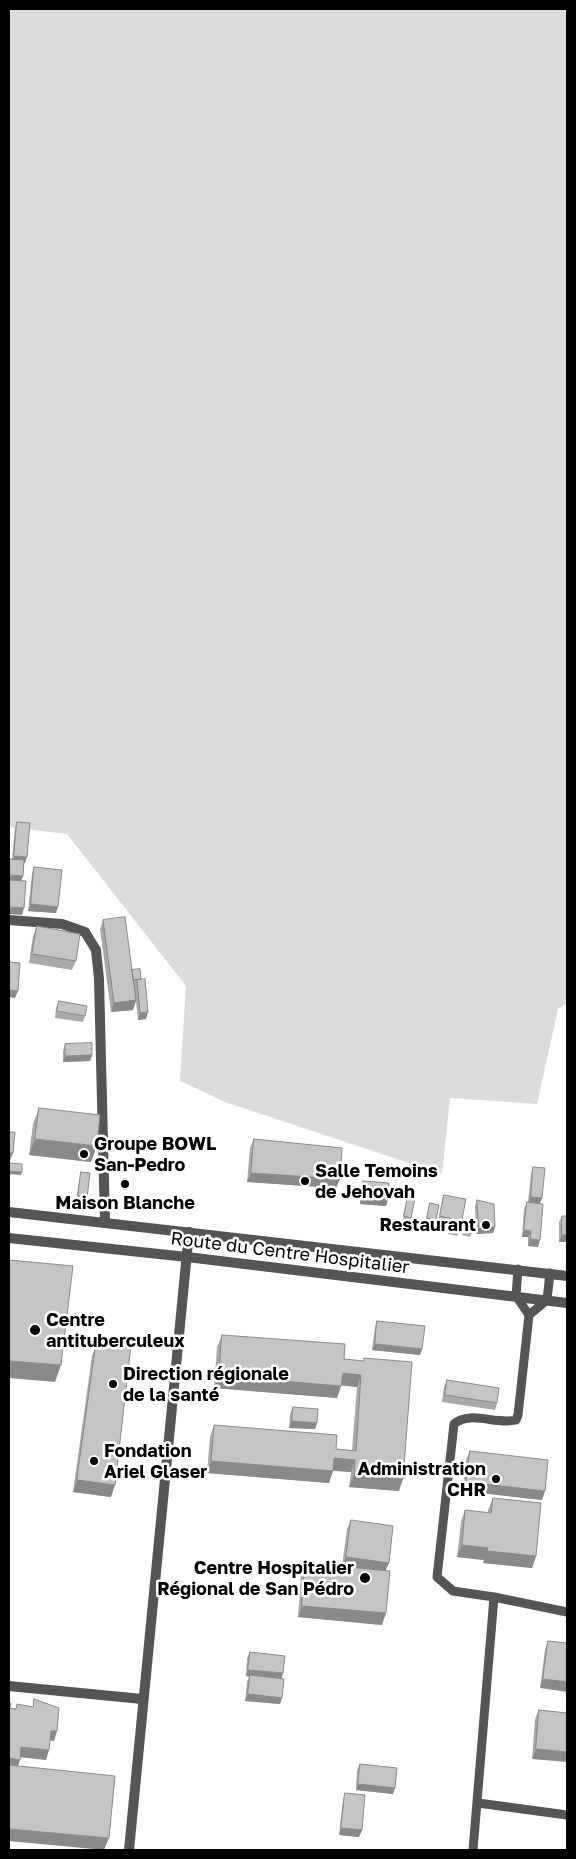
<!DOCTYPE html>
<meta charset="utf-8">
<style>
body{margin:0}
#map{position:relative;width:576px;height:1859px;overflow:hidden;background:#fff;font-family:"Golos Text",sans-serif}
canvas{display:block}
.frame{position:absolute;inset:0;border:10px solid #000;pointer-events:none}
</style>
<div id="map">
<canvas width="576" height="1859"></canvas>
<div class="frame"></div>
</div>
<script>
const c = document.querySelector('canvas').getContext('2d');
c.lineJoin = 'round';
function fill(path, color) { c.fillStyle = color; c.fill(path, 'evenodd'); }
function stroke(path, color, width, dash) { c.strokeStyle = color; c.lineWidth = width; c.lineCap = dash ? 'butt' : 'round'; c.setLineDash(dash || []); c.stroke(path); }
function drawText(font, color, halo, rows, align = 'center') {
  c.font = font + ' "Golos Text",sans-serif'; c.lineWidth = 5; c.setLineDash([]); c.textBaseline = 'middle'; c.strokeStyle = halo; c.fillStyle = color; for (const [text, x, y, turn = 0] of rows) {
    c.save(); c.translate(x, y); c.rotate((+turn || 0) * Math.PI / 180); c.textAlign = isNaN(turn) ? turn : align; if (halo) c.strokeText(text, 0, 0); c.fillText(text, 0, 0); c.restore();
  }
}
const green = new Path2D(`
 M 9,9 L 567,9 L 567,1003 L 558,1009 L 537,1104 L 450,1098 L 442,1174 L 225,1102 L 180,1081 L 186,986 L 67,834 L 9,827 Z`);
const service = new Path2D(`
 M 518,1269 L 516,1296 L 529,1315 L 518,1415 L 516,1420 C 496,1425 470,1410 454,1424 L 437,1577 L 453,1591 L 494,1597 L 567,1612
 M 529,1315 L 547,1300 L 550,1273
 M 478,1803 L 567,1815
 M 473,1850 L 494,1597`);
const minor = new Path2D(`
 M 9,920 L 62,924 L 85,932 L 96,950 L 99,979 L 105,1222
 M 9,1686 L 142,1699
 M 129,1850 L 189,1232`);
const tertiary = new Path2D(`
 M 9,1212 L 567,1276
 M 9,1238 L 187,1257 L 567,1303`);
const wall = new Path2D(`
 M 17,822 L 25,863 L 24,863 L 21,881 L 22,915 L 12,859 L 15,828 Z
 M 34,867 L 56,913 L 28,911 L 32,874 Z
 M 103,920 L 132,971 L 140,969 L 146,1019 L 138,1020 L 136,1001 L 133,1010 L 111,1012 L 100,929 Z
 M 37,926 L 76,961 L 72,970 L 29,963 L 33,936 Z
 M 59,1001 L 85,1016 L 83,1022 L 55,1018 L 56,1008 Z
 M 65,1044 L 92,1055 L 90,1061 L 63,1062 L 63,1051 Z
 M 39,1108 L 91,1162 L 29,1155 L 33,1124 Z
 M 254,1139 L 340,1179 L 336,1188 L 247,1182 L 250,1148 Z
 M 533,1167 L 542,1198 L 540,1203 L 538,1247 L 528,1246 L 528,1237 L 522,1237 L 524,1209 L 527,1202 L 528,1202 L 531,1174 Z
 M 81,1172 L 86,1201 L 76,1200 Z
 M 363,1181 L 388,1200 L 386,1206 L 360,1204 L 361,1187 Z
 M 444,1195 L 460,1230 L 457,1236 L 448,1234 L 450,1225 L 438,1222 L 442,1201 Z
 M 408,1196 L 411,1218 L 410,1221 L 403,1219 Z
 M 477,1200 L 495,1227 L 493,1233 L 476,1234 L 475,1207 Z
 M 430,1203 L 436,1220 L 434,1223 L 426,1221 Z
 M 562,1216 L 567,1216 L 567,1242 L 559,1242 L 559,1222 Z
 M 468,1219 L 475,1221 L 470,1237 L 462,1235 Z
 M 377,1321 L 422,1349 L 420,1355 L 372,1350 L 375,1327 Z
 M 222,1335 L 344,1359 L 363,1361 L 364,1358 L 399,1491 L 349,1487 L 351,1472 L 333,1471 L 329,1483 L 207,1473 L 210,1437 L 214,1425 L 336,1449 L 352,1450 L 357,1387 L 341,1385 L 337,1398 L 214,1388 L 217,1347 Z
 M 96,1344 L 111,1497 L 73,1492 L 92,1356 Z
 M 447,1380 L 497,1403 L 495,1410 L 442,1402 L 444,1387 Z
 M 293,1407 L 317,1423 L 315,1429 L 289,1428 L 290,1414 Z
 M 470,1451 L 542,1500 L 463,1491 L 466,1460 Z
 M 493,1498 L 536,1556 L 532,1568 L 483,1563 L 484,1560 L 457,1557 L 461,1522 L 465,1510 L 488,1513 L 488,1510 Z
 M 351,1520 L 386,1570 L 382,1625 L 298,1617 L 301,1575 L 305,1563 L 353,1568 L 342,1566 L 347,1529 Z
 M 548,1641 L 567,1643 L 540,1688 L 545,1650 Z
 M 250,1652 L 283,1673 L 281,1679 L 280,1704 L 245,1701 L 247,1682 L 249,1677 L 246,1676 L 247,1658 Z
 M 539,1710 L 567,1713 L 532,1759 L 535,1719 Z
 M 360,1764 L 395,1788 L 393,1794 L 356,1790 L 357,1770 Z
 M 345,1793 L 362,1830 L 359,1837 L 339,1835 L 343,1800 Z`);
const shadedWall = new Path2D(`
 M 14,856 L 27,857 L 25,863 L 12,862 Z
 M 9,875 L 23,876 L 21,882 L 9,881 Z
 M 31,904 L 58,907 L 56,913 L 28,911 Z
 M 9,907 L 24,908 L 22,915 L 9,914 Z
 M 9,990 L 18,991 L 15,998 L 9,997 Z
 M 136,1000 L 133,1010 L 111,1012 L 114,1003 Z
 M 148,1012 L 146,1019 L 138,1020 L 140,1013 Z
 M 92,1055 L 90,1061 L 63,1062 L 65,1056 Z
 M 35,1139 L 97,1146 L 91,1162 L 29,1155 Z
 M 9,1153 L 13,1153 L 9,1163 Z
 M 9,1171 L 22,1172 L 21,1175 L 9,1174 Z
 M 251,1173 L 340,1179 L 336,1188 L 247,1182 Z
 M 78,1196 L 87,1198 L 86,1201 L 76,1200 Z
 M 362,1197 L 388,1200 L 386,1206 L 360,1204 Z
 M 531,1197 L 542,1198 L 539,1205 L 528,1203 Z
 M 495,1227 L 493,1233 L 476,1234 L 479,1228 Z
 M 524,1230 L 531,1231 L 528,1237 L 522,1237 Z
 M 562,1235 L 567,1235 L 567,1242 L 559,1242 Z
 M 530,1239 L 540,1240 L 538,1247 L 528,1246 Z
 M 375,1344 L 422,1349 L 420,1355 L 372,1350 Z
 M 9,1361 L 61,1365 L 55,1382 L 9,1378 Z
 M 343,1373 L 361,1375 L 357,1387 L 338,1385 Z
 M 219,1376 L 341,1386 L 337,1398 L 214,1388 Z
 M 292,1421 L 317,1423 L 315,1429 L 289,1428 Z
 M 334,1458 L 355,1460 L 351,1472 L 329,1470 Z
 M 211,1461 L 333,1471 L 329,1483 L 207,1473 Z
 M 354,1475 L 403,1479 L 399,1491 L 349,1487 Z
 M 77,1480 L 115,1485 L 111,1497 L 73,1492 Z
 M 466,1482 L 545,1491 L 542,1500 L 463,1491 Z
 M 462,1545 L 488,1548 L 484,1560 L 457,1557 Z
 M 487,1551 L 536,1556 L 532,1568 L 483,1563 Z
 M 346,1557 L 389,1563 L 385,1572 L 342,1566 Z
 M 302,1606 L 386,1613 L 382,1625 L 298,1617 Z
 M 248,1670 L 283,1673 L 281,1680 L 246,1676 Z
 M 543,1679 L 567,1682 L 567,1692 L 540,1688 Z
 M 248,1694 L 282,1698 L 280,1704 L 245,1701 Z
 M 51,1731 L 57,1731 L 54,1741 L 48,1740 Z
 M 21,1747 L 49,1750 L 46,1760 L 18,1757 Z
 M 536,1749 L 567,1752 L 567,1762 L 532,1759 Z
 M 9,1758 L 20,1760 L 17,1769 L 9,1768 Z
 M 358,1784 L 395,1788 L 393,1794 L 356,1790 Z
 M 341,1828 L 362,1830 L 359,1837 L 339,1835 Z
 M 9,1829 L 109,1838 L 104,1850 L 9,1841 Z`);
const building = new Path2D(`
 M 17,822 L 30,823 L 27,857 L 14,856 Z
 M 9,859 L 24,860 L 23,876 L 9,875 Z
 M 34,867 L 62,870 L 58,907 L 31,904 Z
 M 9,880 L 26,881 L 24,908 L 9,907 Z
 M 125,917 L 136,1000 L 114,1003 L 103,920 Z
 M 37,926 L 80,934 L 76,961 L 32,954 Z
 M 9,962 L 20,963 L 18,991 L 9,990 Z
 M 140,969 L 141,979 L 133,980 L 132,970 Z
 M 145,979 L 148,1012 L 140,1013 L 137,980 Z
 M 59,1001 L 87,1006 L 85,1016 L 57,1011 Z
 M 92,1043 L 92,1055 L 65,1056 L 65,1044 Z
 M 39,1108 L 100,1115 L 97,1146 L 35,1139 Z
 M 9,1132 L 15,1132 L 13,1153 L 9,1153 Z
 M 254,1139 L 342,1148 L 340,1179 L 251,1173 Z
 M 9,1163 L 22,1164 L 22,1172 L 9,1171 Z
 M 533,1167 L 545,1168 L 542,1198 L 531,1197 Z
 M 81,1172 L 90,1173 L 87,1198 L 78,1196 Z
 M 363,1181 L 389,1183 L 388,1200 L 362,1197 Z
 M 444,1195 L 466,1199 L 460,1230 L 450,1228 L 452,1219 L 440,1216 Z
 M 408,1196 L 415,1198 L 411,1218 L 404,1216 Z
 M 477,1200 L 494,1204 L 495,1227 L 479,1228 Z
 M 527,1202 L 543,1204 L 540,1240 L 530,1239 L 531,1231 L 524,1230 Z
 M 430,1203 L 439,1205 L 436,1220 L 427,1218 Z
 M 562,1216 L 567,1216 L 567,1235 L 562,1235 Z
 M 468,1219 L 475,1221 L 471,1234 L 464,1231 Z
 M 9,1260 L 73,1266 L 61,1365 L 9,1361 Z
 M 377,1321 L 425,1326 L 422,1349 L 375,1344 Z
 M 222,1335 L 345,1344 L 344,1359 L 364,1361 L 364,1358 L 412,1362 L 403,1479 L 354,1475 L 355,1460 L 334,1458 L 333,1471 L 211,1461 L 214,1425 L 337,1435 L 336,1449 L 356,1451 L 361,1375 L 343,1373 L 341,1386 L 219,1376 Z
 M 96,1344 L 131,1345 L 115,1485 L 77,1480 Z
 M 447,1380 L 499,1388 L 497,1403 L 445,1395 Z
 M 293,1407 L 318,1409 L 317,1423 L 292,1421 Z
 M 470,1451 L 548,1460 L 545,1491 L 466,1482 Z
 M 493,1498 L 541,1503 L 536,1556 L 487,1551 L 488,1548 L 462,1545 L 465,1510 L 491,1513 Z
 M 351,1520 L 393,1526 L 389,1563 L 346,1557 Z
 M 305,1563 L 390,1571 L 386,1613 L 302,1606 Z
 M 548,1641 L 567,1643 L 567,1682 L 543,1679 Z
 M 250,1652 L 285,1656 L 283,1673 L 248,1670 Z
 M 250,1675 L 284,1679 L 282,1698 L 248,1694 Z
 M 34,1699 L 59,1708 L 57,1731 L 51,1731 L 49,1750 L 21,1747 L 20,1760 L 9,1758 L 9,1703 L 11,1703 L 10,1708 L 16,1709 L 17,1704 L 33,1707 Z
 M 539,1710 L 567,1713 L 567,1752 L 536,1749 Z
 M 360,1764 L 397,1768 L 395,1788 L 358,1784 Z
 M 9,1765 L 115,1776 L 109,1838 L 9,1829 Z
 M 345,1793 L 365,1795 L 362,1830 L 341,1828 Z`);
const markers = [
 [84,1154,5,"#000"],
 [305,1181,5,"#000"],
 [125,1184,5,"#000"],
 [486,1225,5,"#000"],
 [35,1330,6,"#000"],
 [113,1384,5,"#000"],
 [94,1461,5,"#000"],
 [496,1479,5,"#000"],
 [365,1578,6,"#000"]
];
const poiNames = [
 ["Groupe BOWL",94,1144],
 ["San-Pedro",94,1165],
 ["Salle Temoins",315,1171],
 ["de Jehovah",315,1192],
 ["Maison Blanche",125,1203,"center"],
 ["Restaurant",476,1225,"right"],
 ["Centre",46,1320],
 ["antituberculeux",46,1341],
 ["Direction régionale",123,1374],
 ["de la santé",123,1395],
 ["Fondation",104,1451],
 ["Ariel Glaser",104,1472],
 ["Administration",486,1469,"right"],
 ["CHR",486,1490,"right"],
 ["Centre Hospitalier",354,1568,"right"],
 ["Régional de San Pédro",354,1589,"right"]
];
const streetNames = [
 ["Route du Centre Hospitalier",290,1253,7]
];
fill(green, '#dcdcdc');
stroke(service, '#555', 9);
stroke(minor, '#555', 10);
stroke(tertiary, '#555', 10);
fill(wall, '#a9a9a9');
fill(shadedWall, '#898989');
fill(building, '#c4c4c4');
stroke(building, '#898989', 1);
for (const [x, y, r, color] of markers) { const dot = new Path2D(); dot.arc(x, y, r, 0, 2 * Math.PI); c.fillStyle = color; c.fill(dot); stroke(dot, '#fff', 2); }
drawText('bold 18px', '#000', '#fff', poiNames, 'left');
drawText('18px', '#000', '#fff', streetNames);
</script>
